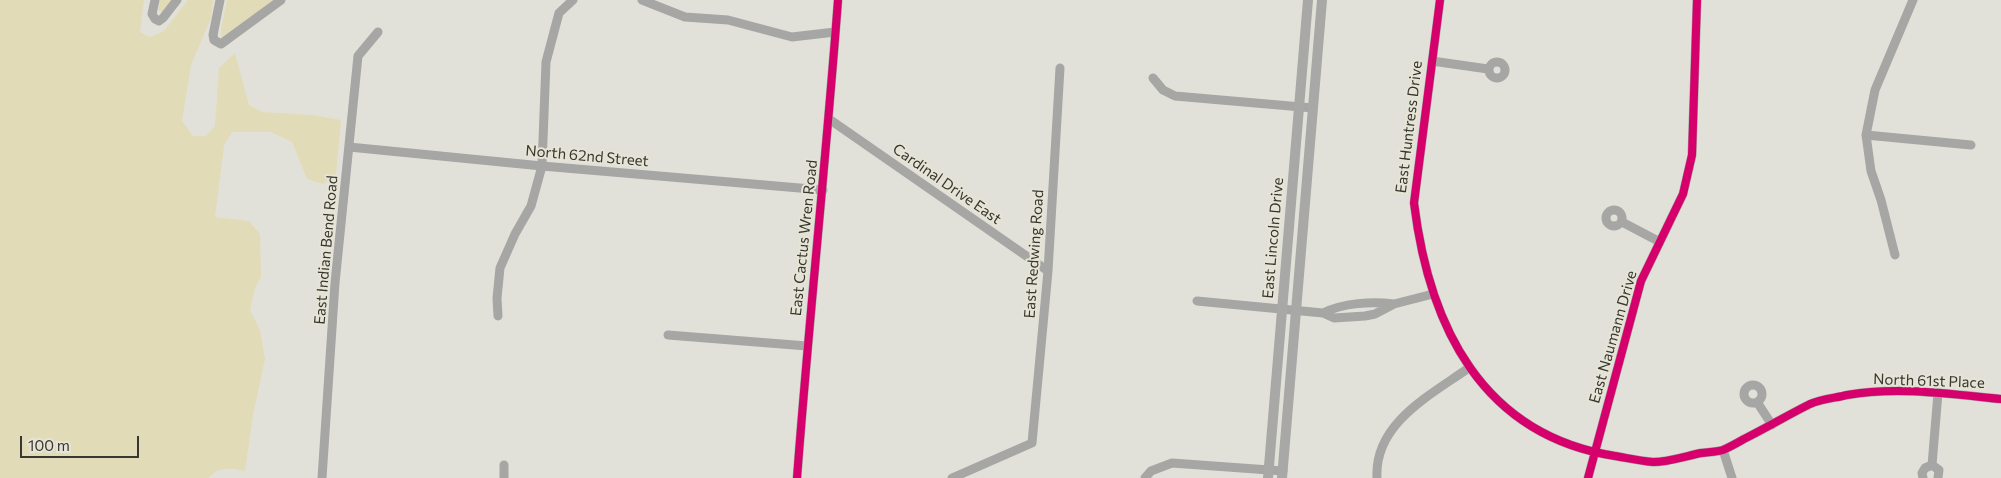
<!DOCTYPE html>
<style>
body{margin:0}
#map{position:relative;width:2001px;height:478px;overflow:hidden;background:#e2e1d9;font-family:Commissioner,sans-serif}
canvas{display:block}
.scale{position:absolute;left:20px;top:436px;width:119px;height:22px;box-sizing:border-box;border:2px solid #373631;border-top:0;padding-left:6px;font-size:15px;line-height:18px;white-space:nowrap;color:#373631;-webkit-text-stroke:4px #e6e4d5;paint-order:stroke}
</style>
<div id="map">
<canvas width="2001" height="478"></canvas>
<div class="scale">100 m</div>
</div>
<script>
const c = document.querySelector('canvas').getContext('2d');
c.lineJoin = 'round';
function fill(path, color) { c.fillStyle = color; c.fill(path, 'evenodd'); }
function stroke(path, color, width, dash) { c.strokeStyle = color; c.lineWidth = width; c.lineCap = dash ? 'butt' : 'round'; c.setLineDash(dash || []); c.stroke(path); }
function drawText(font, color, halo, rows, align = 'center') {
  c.font = font + ' Commissioner,sans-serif'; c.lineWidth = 4; c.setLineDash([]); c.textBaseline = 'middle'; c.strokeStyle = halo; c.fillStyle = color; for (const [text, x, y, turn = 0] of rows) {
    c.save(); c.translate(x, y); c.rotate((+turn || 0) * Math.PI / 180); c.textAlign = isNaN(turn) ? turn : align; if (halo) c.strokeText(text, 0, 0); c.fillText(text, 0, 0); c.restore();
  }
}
const green = new Path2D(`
 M 0,0 L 144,0 L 140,32 L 150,37 L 164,31 L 188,0 L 213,0 L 211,18 L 191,65 L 182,121 L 193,136 L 206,136 L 215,126 L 219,68 L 235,53 L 249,105 L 262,112 L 312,115 L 341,120 L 336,174 L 323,184 L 307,179 L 292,142 L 271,132 L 232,132 L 224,146 L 215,217 L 249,221 L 260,234 L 261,277 L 255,288 L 250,310 L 260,330 L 265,359 L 253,415 L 245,471 C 231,468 218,466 209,478 L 0,478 Z
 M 160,0 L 173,0 L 163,13 L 158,10 Z
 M 227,0 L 273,0 L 226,37 L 221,37 L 221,29 Z`);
const minor = new Path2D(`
 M 155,0 L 152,14 L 155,19 L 159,21 L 163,18 L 177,0
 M 220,0 L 213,35 L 214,40 L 221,44 L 281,0
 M 642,0 L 685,17 L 728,20 L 792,37 L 835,32
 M 1440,0 L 1414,203 C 1429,325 1481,435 1615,456 C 1627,458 1641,461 1653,462 C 1668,462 1686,456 1701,453 C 1708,452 1717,452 1723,450 C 1730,447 1737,443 1744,439 C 1766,428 1788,415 1810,404 C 1821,399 1835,398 1847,395 C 1898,386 1950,394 2001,399
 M 1432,61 L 1488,69
 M1489 70a8 8 0 1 1 16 0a8 8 0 1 1-16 0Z
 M 1153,78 L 1163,90 L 1175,96 L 1313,108
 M 829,119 L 1048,271
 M 1866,135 L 1971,145
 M 349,147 L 542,166 L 823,190
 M1606 218a8 8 0 1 1 16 0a8 8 0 1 1-16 0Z
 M 1622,222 L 1660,242
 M 1895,255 L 1881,200 L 1871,171 L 1866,135 L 1875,90 L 1913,0
 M 1197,301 L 1323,313 L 1334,318 L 1365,316 L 1375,314 L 1394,304 L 1433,294
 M 1323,313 C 1343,303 1372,301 1394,304
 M 498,316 L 497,298 L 500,268 L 515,234 L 531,206 L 542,166 L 546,62 L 559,13 L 573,0
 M 668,335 L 807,346
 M1744 394a9 9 0 1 1 18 0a9 9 0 1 1-18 0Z
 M 1757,402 L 1772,425
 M 1723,450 L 1732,478
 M 504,465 L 504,478
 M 1932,465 L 1938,393
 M 322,478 L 335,283 L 358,56 L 378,32
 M 797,478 C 809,319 826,160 838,0
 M 952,478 L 1032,443 L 1048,271 L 1060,68
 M 1145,478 L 1151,471 L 1172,463 L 1283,471
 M 1377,478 C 1374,423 1431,395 1470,367
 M 1588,478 L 1641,281 L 1683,194 L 1692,155 L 1697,0
 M 1923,478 L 1922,473 L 1925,468 L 1932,465 L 1939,470 L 1938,478`);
const major = new Path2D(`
 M 1268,478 L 1308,0
 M 1282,478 L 1322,0`);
const cycleway = new Path2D(`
 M 1440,0 L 1414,203 C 1429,325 1481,435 1615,456 C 1627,458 1641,461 1653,462 C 1668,462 1686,456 1701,453 C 1708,452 1717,452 1723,450 C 1730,447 1737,443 1744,439 C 1766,428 1788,415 1810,404 C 1821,399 1835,398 1847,395 C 1898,386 1950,394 2001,399
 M 797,478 C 809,319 826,160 838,0
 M 1588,478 L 1641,281 L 1683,194 L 1692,155 L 1697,0`);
const streetNames = [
 ["East Huntress Drive",1409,127,-83],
 ["North 62nd Street",587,156,5],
 ["Cardinal Drive East",947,184,35],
 ["East Cactus Wren Road",804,238,-84],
 ["East Lincoln Drive",1273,238,-85],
 ["East Indian Bend Road",326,250,-85],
 ["East Redwing Road",1034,254,-86],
 ["East Naumann Drive",1613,337,-74],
 ["North 61st Place",1929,381,2]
];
fill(green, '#e1dbb7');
stroke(minor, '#a6a6a5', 9);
stroke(major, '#a8a8a6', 10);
stroke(cycleway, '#d6006c', 8);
drawText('15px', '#373631', '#e6e4d5', streetNames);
</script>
